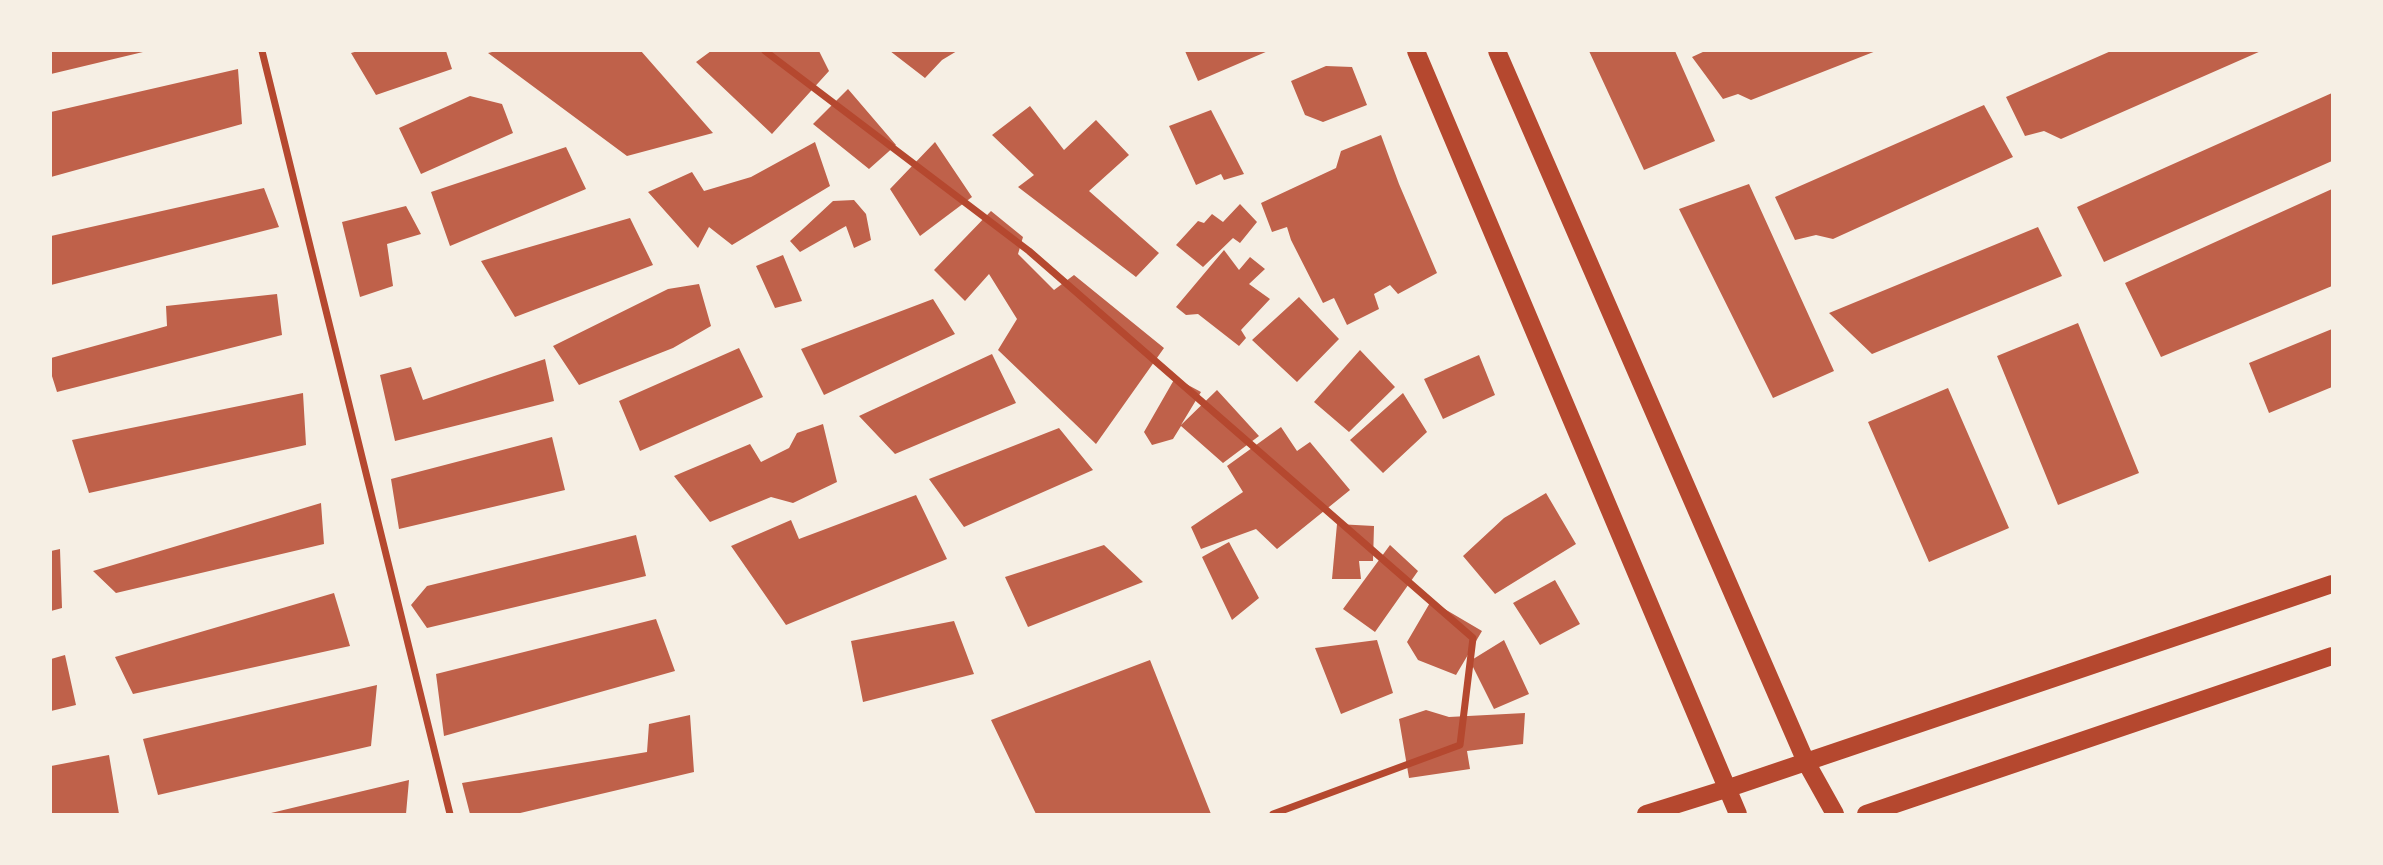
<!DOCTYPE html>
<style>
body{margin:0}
#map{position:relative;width:2383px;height:865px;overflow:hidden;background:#f6efe4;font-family:Commissioner,sans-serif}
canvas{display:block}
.frame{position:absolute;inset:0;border:52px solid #f6efe4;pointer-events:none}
</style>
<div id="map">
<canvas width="2383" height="865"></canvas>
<div class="frame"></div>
</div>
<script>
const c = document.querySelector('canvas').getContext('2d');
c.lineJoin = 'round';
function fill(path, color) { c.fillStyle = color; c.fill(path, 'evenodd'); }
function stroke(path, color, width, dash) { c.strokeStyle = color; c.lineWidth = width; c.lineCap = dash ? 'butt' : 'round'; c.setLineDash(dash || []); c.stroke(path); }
const building = new Path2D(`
 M 51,51 L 143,51 L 143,52 L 51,74 Z
 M 358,51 L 446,51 L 452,69 L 376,95 L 351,53 Z
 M 496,51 L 641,51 L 713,133 L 627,156 L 488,53 Z
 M 711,51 L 819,51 L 829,71 L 772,134 L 696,62 Z
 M 890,51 L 957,51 L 942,60 L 925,78 Z
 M 1185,51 L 1268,51 L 1198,81 Z
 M 1589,51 L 1675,51 L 1715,141 L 1644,170 Z
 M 1705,51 L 1876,51 L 1751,100 L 1738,94 L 1723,99 L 1692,57 Z
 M 2111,51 L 2261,51 L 2061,139 L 2044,131 L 2025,136 L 2006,97 Z
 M 1326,66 L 1352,67 L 1367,105 L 1323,122 L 1305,115 L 1291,81 Z
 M 238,69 L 242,124 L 51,177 L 51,112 Z
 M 848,89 L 896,145 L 869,169 L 813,124 Z
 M 2332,93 L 2332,161 L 2104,262 L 2077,207 Z
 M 470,96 L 502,104 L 513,133 L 421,174 L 399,128 Z
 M 1984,105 L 2013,157 L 1833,239 L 1816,235 L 1795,240 L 1775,197 Z
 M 1030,106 L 1064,150 L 1096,120 L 1129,155 L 1089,191 L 1159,253 L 1136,277 L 1018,187 L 1034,175 L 992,135 Z
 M 1211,110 L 1244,174 L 1224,180 L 1221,174 L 1196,185 L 1169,126 Z
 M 1381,135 L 1399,184 L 1437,273 L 1398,294 L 1390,285 L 1374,294 L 1379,309 L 1347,325 L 1334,298 L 1323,303 L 1291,240 L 1287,227 L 1272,232 L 1261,203 L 1336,168 L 1341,151 Z
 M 815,142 L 830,186 L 732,245 L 709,227 L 698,248 L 648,192 L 692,172 L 704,191 L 751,177 Z
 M 935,142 L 972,197 L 920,236 L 890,189 Z
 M 566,147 L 586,189 L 450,246 L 431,192 Z
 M 1749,184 L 1834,371 L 1773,398 L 1679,209 Z
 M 264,188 L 279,227 L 51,285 L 51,236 Z
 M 2332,189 L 2332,286 L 2161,357 L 2125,283 Z
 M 854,200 L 866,214 L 871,240 L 854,248 L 846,226 L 800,252 L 790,241 L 833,201 Z
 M 1240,204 L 1257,222 L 1240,243 L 1233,238 L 1203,267 L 1176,245 L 1198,221 L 1204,223 L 1212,214 L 1223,222 Z
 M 406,206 L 421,234 L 387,244 L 393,286 L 360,297 L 342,222 Z
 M 991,211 L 1023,237 L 1018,254 L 1054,290 L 1074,275 L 1164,348 L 1096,444 L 998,350 L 1017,319 L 989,274 L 965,301 L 934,270 Z
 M 630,218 L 653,265 L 515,317 L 481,261 Z
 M 2038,227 L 2062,276 L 1872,354 L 1829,313 Z
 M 1224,250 L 1239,270 L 1250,257 L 1265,269 L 1249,284 L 1270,299 L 1241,330 L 1246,338 L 1239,346 L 1198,314 L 1186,315 L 1176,307 Z
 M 783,255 L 802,301 L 775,308 L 756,266 Z
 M 699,284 L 711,326 L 673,348 L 579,385 L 553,346 L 668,289 Z
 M 277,294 L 282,335 L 57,392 L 51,373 L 51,358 L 167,326 L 166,306 Z
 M 1299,297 L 1339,339 L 1297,382 L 1252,340 Z
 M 933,299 L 955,334 L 824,395 L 801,349 Z
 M 2078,323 L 2139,473 L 2058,505 L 1997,356 Z
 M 2332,329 L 2332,387 L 2269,413 L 2249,363 Z
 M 739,348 L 763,397 L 640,451 L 619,401 Z
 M 1360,350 L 1395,387 L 1349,432 L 1314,402 Z
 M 992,354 L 1016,403 L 895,454 L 859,416 Z
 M 1479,355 L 1495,395 L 1443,419 L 1424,379 Z
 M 545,359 L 554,401 L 395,441 L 380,375 L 411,367 L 423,400 Z
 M 1175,378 L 1201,392 L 1181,425 L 1217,390 L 1259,436 L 1223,463 L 1181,426 L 1173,439 L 1152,445 L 1144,432 Z
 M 1948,388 L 2009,528 L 1929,562 L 1868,422 Z
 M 303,393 L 306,445 L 89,493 L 72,440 Z
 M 1403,393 L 1427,432 L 1383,473 L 1350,440 Z
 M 823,424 L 837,482 L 793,503 L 771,497 L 710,522 L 674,476 L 750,444 L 761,462 L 789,448 L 797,433 Z
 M 1281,427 L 1297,451 L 1310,442 L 1350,490 L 1277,549 L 1256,529 L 1201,549 L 1191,527 L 1243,492 L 1227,466 Z
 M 1059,428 L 1093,470 L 964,527 L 929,479 Z
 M 552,437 L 565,490 L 399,529 L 391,479 Z
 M 1546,493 L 1576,544 L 1495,594 L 1463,556 L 1504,518 Z
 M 916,495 L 947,559 L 786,625 L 731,546 L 791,520 L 799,539 Z
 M 321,503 L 324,544 L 116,593 L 93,571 Z
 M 1337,524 L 1374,526 L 1373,561 L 1359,561 L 1361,579 L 1332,579 Z
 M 636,535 L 646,576 L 427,628 L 411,605 L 427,586 Z
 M 1229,542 L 1259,598 L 1232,620 L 1202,557 Z
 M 1104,545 L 1143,582 L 1028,627 L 1005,577 Z
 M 1390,545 L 1418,571 L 1375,632 L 1343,609 Z
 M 60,549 L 62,608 L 51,611 L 51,551 Z
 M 1555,580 L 1580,624 L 1540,645 L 1513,603 Z
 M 334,593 L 350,646 L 133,694 L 115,657 Z
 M 1431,601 L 1482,631 L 1456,675 L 1418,660 L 1407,642 Z
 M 656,619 L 675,671 L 444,736 L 436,674 Z
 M 954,621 L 974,674 L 863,702 L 851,641 Z
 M 1377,640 L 1393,693 L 1341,714 L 1315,648 Z
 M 1504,640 L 1529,694 L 1494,709 L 1470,661 Z
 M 65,655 L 76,705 L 51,711 L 51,659 Z
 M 1150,660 L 1211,814 L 1036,814 L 991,720 Z
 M 377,685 L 371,746 L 158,795 L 143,739 Z
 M 1426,710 L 1449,717 L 1525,713 L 1523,744 L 1467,751 L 1470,769 L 1409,778 L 1399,719 Z
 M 690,715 L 694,772 L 516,814 L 470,814 L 462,783 L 647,752 L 649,724 Z
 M 109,755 L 119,814 L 51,814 L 51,766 Z
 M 409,780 L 406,814 L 271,814 L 271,813 Z`);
const minor = new Path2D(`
 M 262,51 L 450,814
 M 765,51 L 1029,251 L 1473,638 L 1460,745 L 1273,814`);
const primary = new Path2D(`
 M 1416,51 L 1738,814
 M 1497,51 L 1806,762 L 1835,814
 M 1646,814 L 1726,789 L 2332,584
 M 1866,814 L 2332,656`);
fill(building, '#bf614a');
stroke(minor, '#b5482f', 7);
stroke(primary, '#b5482f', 18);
</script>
